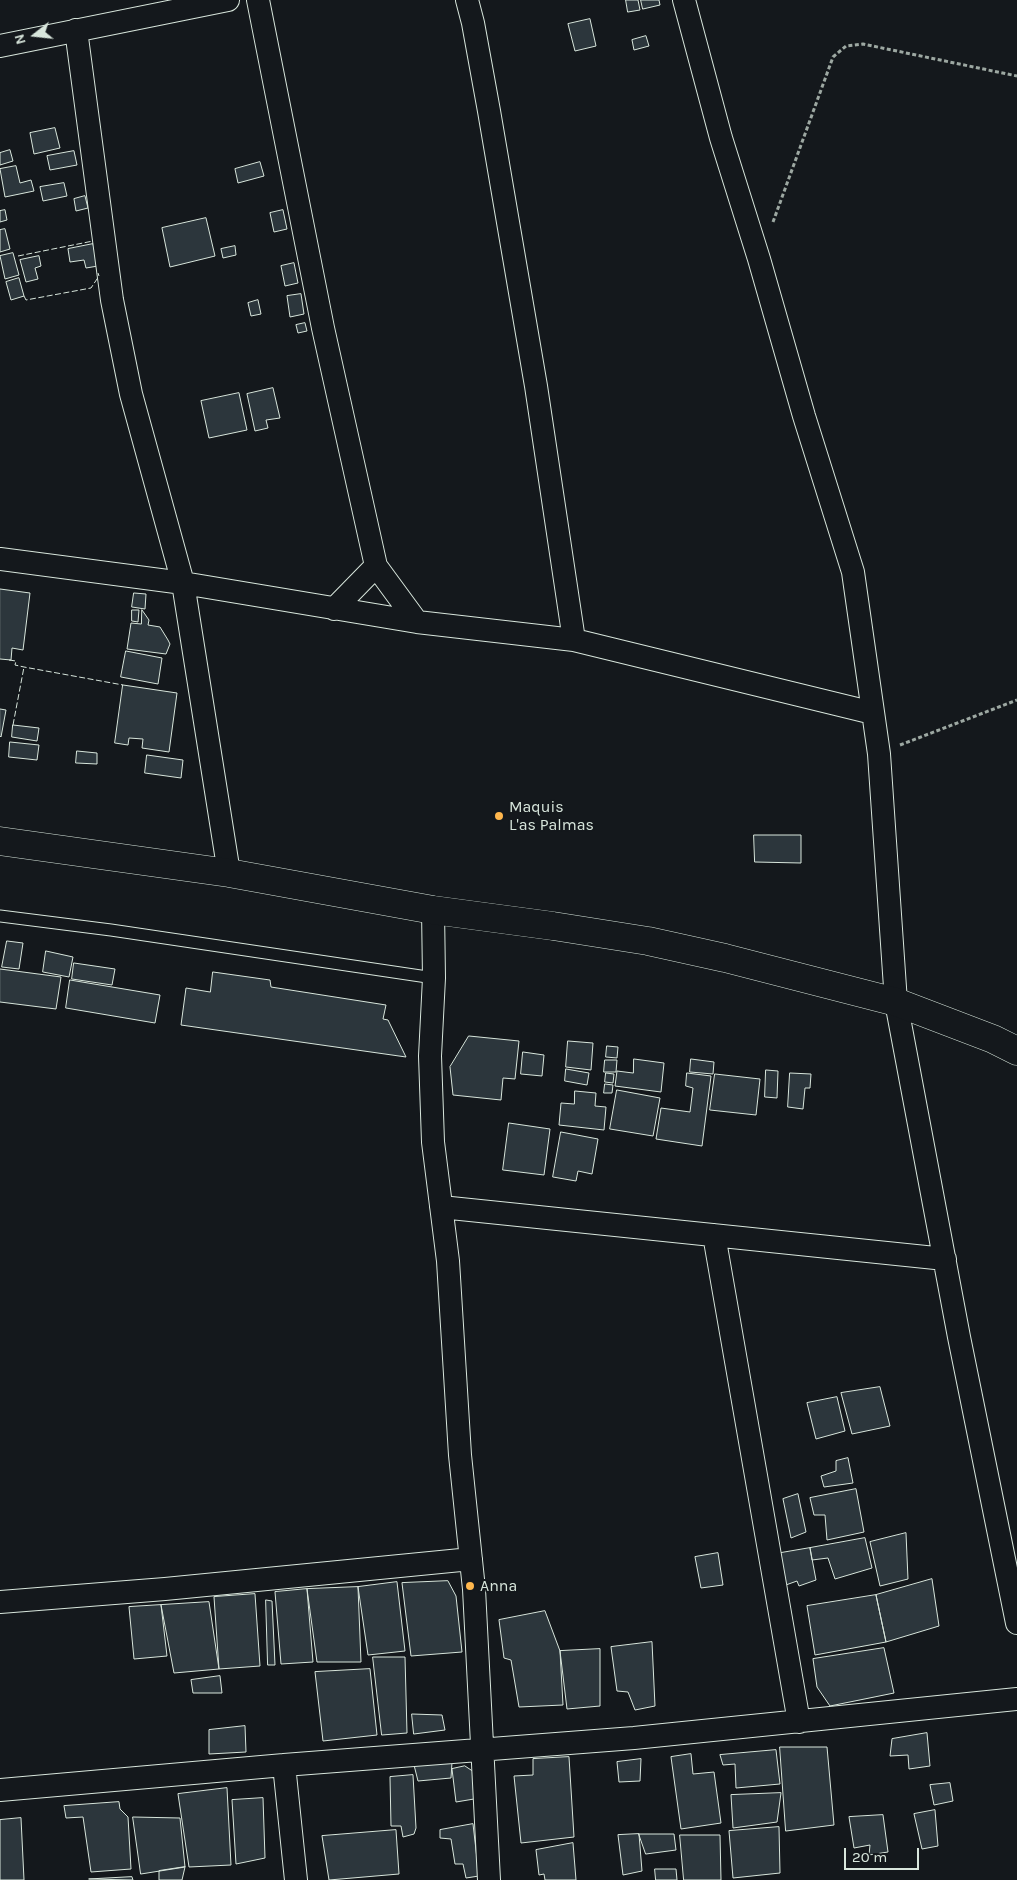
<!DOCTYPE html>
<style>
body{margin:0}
#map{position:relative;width:1017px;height:1880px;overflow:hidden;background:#14181c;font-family:Karla,sans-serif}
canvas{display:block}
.north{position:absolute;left:10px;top:10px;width:50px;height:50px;-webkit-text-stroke:4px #14181c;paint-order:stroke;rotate:254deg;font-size:14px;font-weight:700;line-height:20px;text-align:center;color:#d8e6dc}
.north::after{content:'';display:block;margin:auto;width:18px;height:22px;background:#d8e6dc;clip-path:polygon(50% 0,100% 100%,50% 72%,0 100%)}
.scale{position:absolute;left:844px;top:1848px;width:75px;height:22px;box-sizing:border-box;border:2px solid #d8e6dc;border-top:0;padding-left:6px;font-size:15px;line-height:18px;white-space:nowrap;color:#d8e6dc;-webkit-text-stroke:4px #14181c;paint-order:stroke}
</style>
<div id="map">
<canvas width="1017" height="1880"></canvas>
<div class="north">N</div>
<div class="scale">20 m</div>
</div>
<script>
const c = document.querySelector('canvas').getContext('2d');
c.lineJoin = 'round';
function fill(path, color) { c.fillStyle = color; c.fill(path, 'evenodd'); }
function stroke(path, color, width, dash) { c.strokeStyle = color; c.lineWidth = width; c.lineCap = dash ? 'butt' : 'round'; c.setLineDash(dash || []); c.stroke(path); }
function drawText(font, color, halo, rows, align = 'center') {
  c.font = font + ' Karla,sans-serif'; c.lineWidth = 4; c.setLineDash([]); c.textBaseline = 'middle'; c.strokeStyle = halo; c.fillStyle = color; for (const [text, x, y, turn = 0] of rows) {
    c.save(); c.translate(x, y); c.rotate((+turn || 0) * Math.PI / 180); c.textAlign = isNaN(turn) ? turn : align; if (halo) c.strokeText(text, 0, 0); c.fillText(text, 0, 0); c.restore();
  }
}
const building = new Path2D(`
 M 626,0 L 638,0 L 640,10 L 628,12 Z
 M 641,0 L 659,0 L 660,5 L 643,9 Z
 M 590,19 L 596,46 L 575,51 L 568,24 Z
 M 646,36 L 649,46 L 634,50 L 632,40 Z
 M 55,128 L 60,148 L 34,154 L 30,133 Z
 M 10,150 L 13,161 L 0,165 L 0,153 Z
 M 74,151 L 77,165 L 50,170 L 47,156 Z
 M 260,162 L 264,176 L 238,183 L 235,169 Z
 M 16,166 L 20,183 L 31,180 L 34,191 L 5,197 L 0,169 Z
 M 64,183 L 67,196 L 43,201 L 40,187 Z
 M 85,196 L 88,208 L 76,211 L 74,199 Z
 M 5,210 L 7,220 L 0,222 L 0,211 Z
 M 283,210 L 287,229 L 274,232 L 270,213 Z
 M 206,218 L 215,256 L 170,267 L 162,228 Z
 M 5,229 L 10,249 L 0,252 L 0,230 Z
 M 93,244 L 98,266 L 86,268 L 84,260 L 70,262 L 68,249 Z
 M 235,246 L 236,255 L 223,258 L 221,249 Z
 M 13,253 L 19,275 L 5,279 L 0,256 Z
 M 39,256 L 41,266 L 35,268 L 38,279 L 26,282 L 20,260 Z
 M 294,263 L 298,283 L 285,286 L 281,266 Z
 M 19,278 L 24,296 L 11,300 L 6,282 Z
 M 301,294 L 304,314 L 290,317 L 287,296 Z
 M 258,300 L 261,314 L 251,316 L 248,303 Z
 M 305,323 L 307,331 L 298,333 L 296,325 Z
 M 273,388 L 280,418 L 266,420 L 268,428 L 255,431 L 247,394 Z
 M 239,393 L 247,430 L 209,438 L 201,401 Z
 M 0,589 L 30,593 L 23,650 L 12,648 L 11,660 L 0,659 Z
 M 134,593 L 146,594 L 145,609 L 132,607 Z
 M 132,610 L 139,610 L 138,622 L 132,621 Z
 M 142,610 L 149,620 L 148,625 L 160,627 L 168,640 L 170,644 L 166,654 L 127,649 L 131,623 L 141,624 Z
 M 126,651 L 162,658 L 158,684 L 121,677 Z
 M 123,685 L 177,693 L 169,752 L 142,748 L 143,739 L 129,738 L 128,745 L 115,743 Z
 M 0,709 L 6,710 L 1,737 L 0,736 Z
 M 13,725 L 39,728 L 37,741 L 12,737 Z
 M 10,742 L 39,745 L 37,760 L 9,757 Z
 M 77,751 L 97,753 L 97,764 L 76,763 Z
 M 147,755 L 183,760 L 181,778 L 145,773 Z
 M 754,835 L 801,835 L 801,863 L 755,862 Z
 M 7,941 L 23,943 L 19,969 L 2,967 Z
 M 46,951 L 73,957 L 69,977 L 43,972 Z
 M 74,963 L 115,969 L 112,985 L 72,979 Z
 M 0,969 L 61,977 L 56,1009 L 0,1002 Z
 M 213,972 L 270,980 L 271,987 L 386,1005 L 383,1019 L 388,1020 L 406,1057 L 181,1025 L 186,988 L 210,992 Z
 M 70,980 L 160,995 L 155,1023 L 66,1008 Z
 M 469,1036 L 519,1041 L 515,1079 L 503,1078 L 501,1100 L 453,1095 L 450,1067 Z
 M 568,1041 L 593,1043 L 591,1070 L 566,1067 Z
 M 607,1046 L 618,1047 L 617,1058 L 606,1057 Z
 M 523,1052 L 544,1055 L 542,1076 L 521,1074 Z
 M 634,1059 L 664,1063 L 661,1092 L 615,1086 L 617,1071 L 633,1073 Z
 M 691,1059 L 714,1062 L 713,1074 L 690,1072 Z
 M 605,1060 L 617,1060 L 616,1072 L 604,1072 Z
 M 566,1069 L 589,1073 L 587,1085 L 565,1081 Z
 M 766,1070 L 778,1071 L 777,1098 L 765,1097 Z
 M 606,1073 L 614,1074 L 613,1083 L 605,1082 Z
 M 687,1073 L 711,1076 L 702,1146 L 656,1139 L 661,1108 L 690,1112 L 693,1088 L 686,1086 Z
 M 790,1073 L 811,1074 L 810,1088 L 805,1088 L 803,1109 L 788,1107 Z
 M 715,1074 L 760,1079 L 756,1115 L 710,1110 Z
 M 605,1084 L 613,1085 L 612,1093 L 604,1093 Z
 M 617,1090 L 660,1098 L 653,1136 L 610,1129 Z
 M 575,1091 L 596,1093 L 595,1106 L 606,1107 L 604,1130 L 559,1125 L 561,1103 L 574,1104 Z
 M 509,1123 L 550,1129 L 544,1175 L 503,1170 Z
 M 561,1132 L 598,1139 L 592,1174 L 578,1171 L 576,1181 L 553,1177 Z
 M 880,1387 L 890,1426 L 852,1434 L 841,1393 Z
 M 837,1397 L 845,1431 L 816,1439 L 807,1403 Z
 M 848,1458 L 853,1483 L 824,1487 L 821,1476 L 836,1471 L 836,1461 Z
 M 856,1489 L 864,1532 L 827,1540 L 825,1515 L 814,1515 L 810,1498 Z
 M 798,1494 L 806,1532 L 791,1538 L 783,1499 Z
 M 906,1533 L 908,1579 L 880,1586 L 870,1542 Z
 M 865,1538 L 872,1568 L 835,1579 L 828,1558 L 812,1560 L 810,1548 Z
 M 810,1548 L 816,1580 L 799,1586 L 797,1581 L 783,1586 L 775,1554 Z
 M 718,1553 L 723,1585 L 701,1588 L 695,1557 Z
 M 932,1579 L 939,1626 L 886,1642 L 876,1595 Z
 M 448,1581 L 456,1596 L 462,1652 L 411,1656 L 402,1583 Z
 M 397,1582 L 405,1651 L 368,1655 L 358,1587 Z
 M 358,1587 L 361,1662 L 317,1662 L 307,1589 Z
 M 307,1589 L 313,1662 L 281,1664 L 275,1592 Z
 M 255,1594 L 260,1666 L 219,1669 L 214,1597 Z
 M 876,1595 L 886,1642 L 815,1655 L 807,1606 Z
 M 266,1600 L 272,1601 L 275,1665 L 268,1665 Z
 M 209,1602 L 219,1669 L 174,1673 L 161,1605 Z
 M 161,1605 L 167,1656 L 134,1659 L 129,1607 Z
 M 545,1611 L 560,1651 L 563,1705 L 519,1707 L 511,1660 L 504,1658 L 499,1620 Z
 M 652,1642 L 655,1706 L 635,1710 L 628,1692 L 617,1691 L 611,1647 Z
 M 884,1648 L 894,1693 L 830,1706 L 817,1687 L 813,1659 Z
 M 600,1649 L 600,1706 L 567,1709 L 560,1651 Z
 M 373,1657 L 405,1657 L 407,1733 L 382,1735 Z
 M 370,1669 L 377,1735 L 323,1741 L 315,1672 Z
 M 220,1676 L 222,1693 L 193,1693 L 191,1680 Z
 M 412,1714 L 442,1715 L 445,1730 L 414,1734 Z
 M 245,1726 L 246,1752 L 209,1754 L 209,1730 Z
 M 927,1733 L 930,1766 L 909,1769 L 908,1755 L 890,1756 L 892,1739 Z
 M 780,1747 L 827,1747 L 834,1825 L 786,1831 Z
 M 776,1750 L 780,1784 L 736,1788 L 735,1764 L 723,1765 L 720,1755 Z
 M 691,1754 L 693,1774 L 714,1772 L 721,1823 L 681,1829 L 671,1757 Z
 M 569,1757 L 574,1837 L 521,1843 L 514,1776 L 533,1775 L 533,1759 Z
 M 641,1759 L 640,1781 L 619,1782 L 617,1762 Z
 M 452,1762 L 451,1778 L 418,1781 L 414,1765 Z
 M 465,1766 L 474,1772 L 474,1799 L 456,1802 L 452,1769 Z
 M 413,1775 L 416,1828 L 414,1834 L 403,1837 L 401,1826 L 391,1826 L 390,1777 Z
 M 950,1783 L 953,1801 L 934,1805 L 930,1785 Z
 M 227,1788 L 231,1865 L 189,1867 L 178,1794 Z
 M 781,1793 L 777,1822 L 733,1828 L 731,1795 Z
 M 263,1798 L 265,1858 L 236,1864 L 232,1800 Z
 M 119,1802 L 120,1809 L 128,1817 L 131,1869 L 91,1872 L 83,1817 L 66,1818 L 64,1806 Z
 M 935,1810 L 938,1846 L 922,1849 L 914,1814 Z
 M 883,1815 L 888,1852 L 869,1855 L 870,1845 L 854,1848 L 849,1817 Z
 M 133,1817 L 180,1818 L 185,1867 L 141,1874 Z
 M 21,1818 L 24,1880 L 0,1880 L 0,1820 Z
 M 473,1824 L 479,1876 L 466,1878 L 463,1864 L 455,1864 L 451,1839 L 440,1838 L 440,1830 Z
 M 779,1827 L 780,1873 L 733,1878 L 729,1831 Z
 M 396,1830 L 399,1874 L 329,1880 L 322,1836 Z
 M 639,1834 L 642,1871 L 623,1875 L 618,1835 Z
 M 639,1834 L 674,1834 L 676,1850 L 646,1854 Z
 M 680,1835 L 720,1835 L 721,1880 L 684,1880 Z
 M 573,1843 L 576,1880 L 545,1880 L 544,1874 L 539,1875 L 536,1850 Z
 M 185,1867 L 182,1880 L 159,1880 L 159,1871 Z
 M 655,1869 L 676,1869 L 677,1880 L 656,1880 Z
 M 132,1877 L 133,1880 L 89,1879 Z`);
const path = new Path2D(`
 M 773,222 L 833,57 L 846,46 L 863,44 L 1017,76
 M 900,745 L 1017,700`);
const service = new Path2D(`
 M 0,916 L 111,930 L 434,978`);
const minor = new Path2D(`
 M 258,0 L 323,328 L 376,566 L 417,622
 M 467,0 L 473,23 L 489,111 L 536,386 L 574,640
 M 684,0 L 721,138 L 759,259 L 804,416 L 853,572 L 879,754 L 896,1002 L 959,1337 L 1017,1623
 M 76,30 L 112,300 L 131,394 L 183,583 L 229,873
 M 0,46 L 228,0
 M 0,559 L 183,583 L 417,622 L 574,640 L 873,713
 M 334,609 L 376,566
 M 433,910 L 434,978 L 430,1056 L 433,1142 L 448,1261 L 460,1455 L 474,1589 L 489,1880
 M 441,1207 L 945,1259
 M 714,1235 L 799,1722
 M 0,1602 L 165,1589 L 471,1559
 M 284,1765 L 296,1880
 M 0,1790 L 284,1765 L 634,1738 L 1017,1699`);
const tertiary = new Path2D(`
 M 0,841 L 229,873 L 433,910 L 553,926 L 648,941 L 725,958 L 896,1002 L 993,1039 L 1017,1051`);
const fence = new Path2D(`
 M 18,256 L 93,241
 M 24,296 L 26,300 L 91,288 L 99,276 L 98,273
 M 9,660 L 16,661 L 15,665 L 24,667 L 123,685
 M 13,725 L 24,667`);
const markers = [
 [499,816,5,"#ffb74d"],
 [470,1586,5,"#ffb74d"]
];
const poiNames = [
 ["Maquis",509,807],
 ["L'as Palmas",509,825],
 ["Anna",480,1586]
];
fill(building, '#2c363c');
stroke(building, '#d8e6dc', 1);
stroke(service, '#d8e6dc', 13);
stroke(minor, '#d8e6dc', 24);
stroke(tertiary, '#d8e6dc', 29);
stroke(path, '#9da8a2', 3, [4, 2.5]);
stroke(service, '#14181c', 11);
stroke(minor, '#14181c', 22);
stroke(tertiary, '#14181c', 28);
stroke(fence, '#d8e6dc', 1, [6, 2.5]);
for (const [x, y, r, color] of markers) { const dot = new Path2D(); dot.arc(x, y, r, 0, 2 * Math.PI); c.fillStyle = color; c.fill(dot); stroke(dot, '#14181c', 2); }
drawText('16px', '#d8e6dc', '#14181c', poiNames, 'left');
</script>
